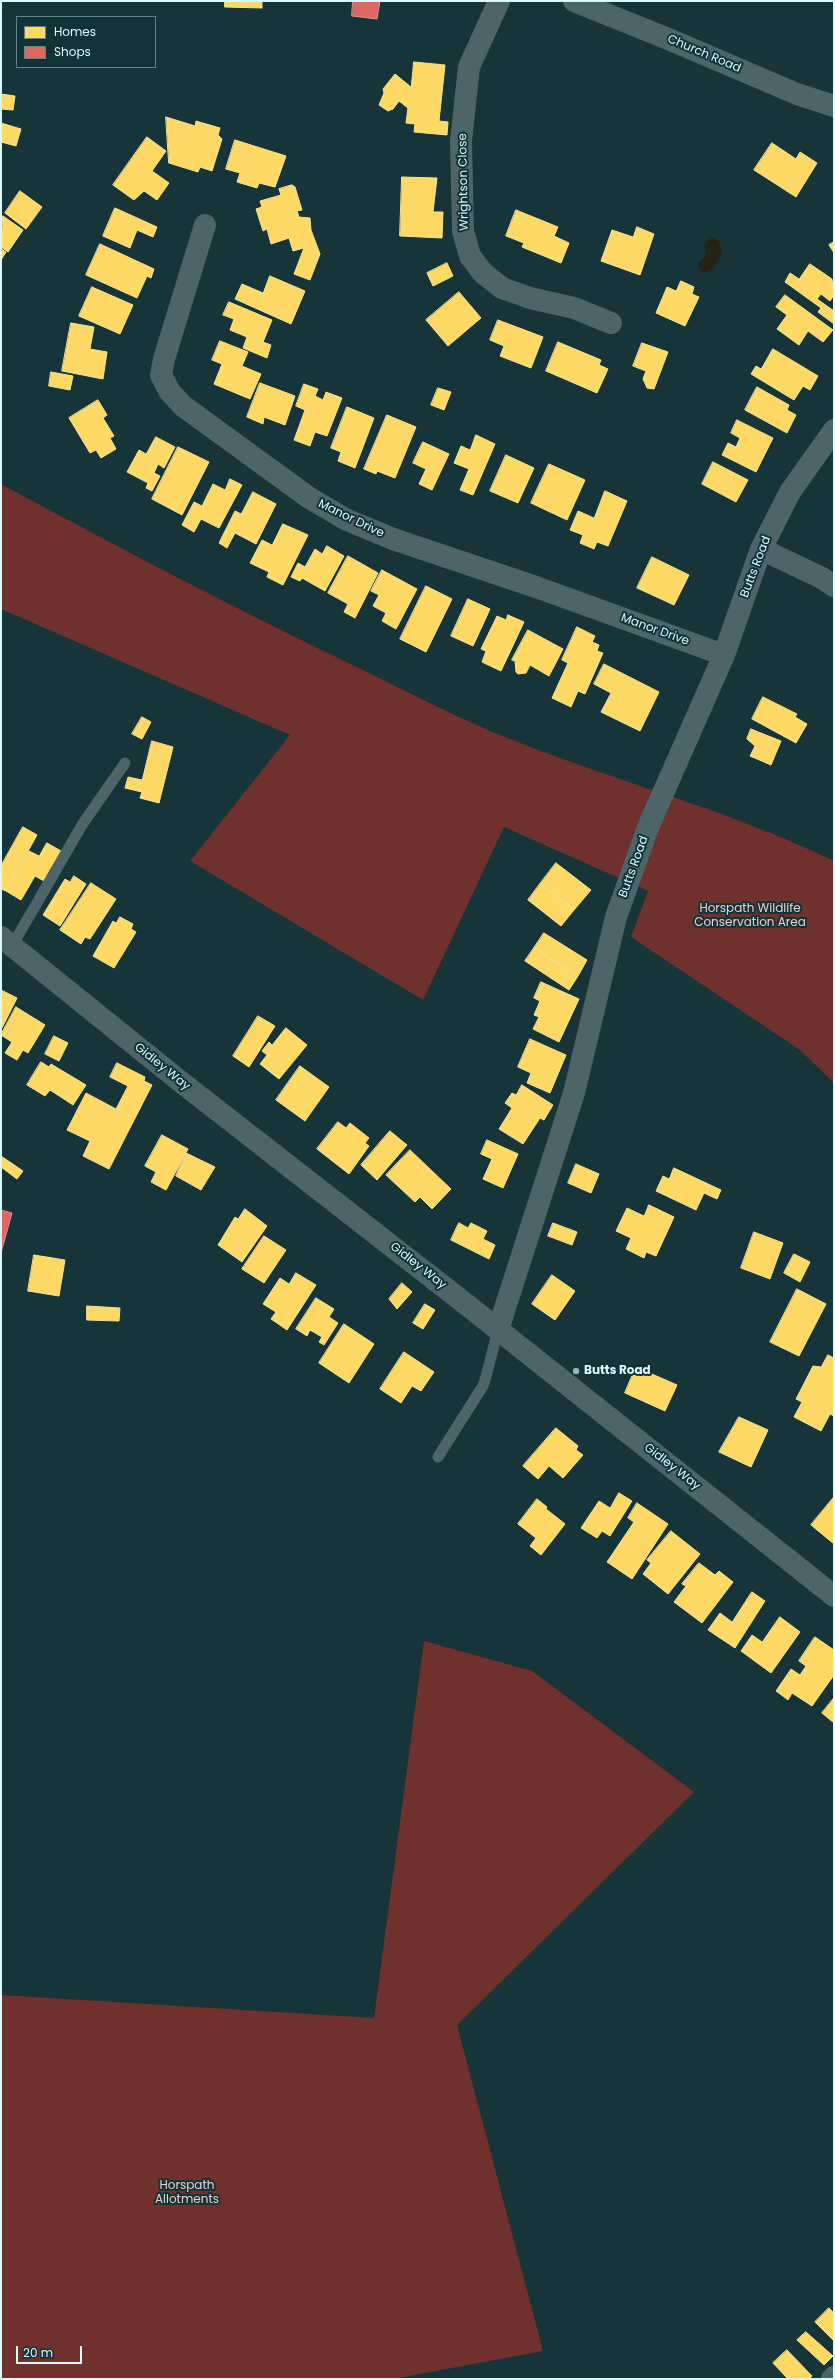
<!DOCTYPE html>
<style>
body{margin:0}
#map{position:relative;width:835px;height:2380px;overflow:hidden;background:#173438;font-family:Poppins,sans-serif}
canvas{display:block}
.frame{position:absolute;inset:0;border:2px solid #d9f9fd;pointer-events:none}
.legend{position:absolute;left:16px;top:16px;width:140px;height:52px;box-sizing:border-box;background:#113338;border:1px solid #618287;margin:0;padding:5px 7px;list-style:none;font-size:12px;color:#d9f9fd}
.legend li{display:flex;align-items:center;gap:8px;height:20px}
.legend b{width:20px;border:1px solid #618287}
.scale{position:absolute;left:16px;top:2346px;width:66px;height:18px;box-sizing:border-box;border:2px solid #d9f9fd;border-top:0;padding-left:5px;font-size:12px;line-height:14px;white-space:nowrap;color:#d9f9fd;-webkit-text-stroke:3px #113338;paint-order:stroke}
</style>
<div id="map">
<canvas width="835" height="2380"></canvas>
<div class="frame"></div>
<ul class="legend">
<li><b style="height:11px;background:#ffd966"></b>Homes</li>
<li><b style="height:11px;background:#e06666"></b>Shops</li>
</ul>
<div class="scale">20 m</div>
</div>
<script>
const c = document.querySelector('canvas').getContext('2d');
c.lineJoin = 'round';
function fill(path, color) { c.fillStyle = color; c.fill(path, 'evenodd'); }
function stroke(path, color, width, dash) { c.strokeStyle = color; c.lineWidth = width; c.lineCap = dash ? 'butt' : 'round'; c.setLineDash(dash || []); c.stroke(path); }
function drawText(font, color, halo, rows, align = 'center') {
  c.font = font + ' Poppins,sans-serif'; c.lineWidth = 4; c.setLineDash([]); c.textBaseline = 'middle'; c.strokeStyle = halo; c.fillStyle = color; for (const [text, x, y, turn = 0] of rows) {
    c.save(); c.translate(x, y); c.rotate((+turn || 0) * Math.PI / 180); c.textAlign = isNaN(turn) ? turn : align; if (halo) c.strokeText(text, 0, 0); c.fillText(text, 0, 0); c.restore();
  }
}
const green = new Path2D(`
 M 1,484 C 121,549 242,612 365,671 C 404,690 442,710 481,727 C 597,777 721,806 834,861 L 834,1083 L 800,1050 L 631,937 L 648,891 L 504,827 L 423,1000 L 190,861 L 290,735 L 1,609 Z
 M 424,1641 L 532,1671 L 694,1792 L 457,2025 L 543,2351 L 393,2379 L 1,2379 L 1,1995 L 374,2018 Z`);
const water = new Path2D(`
 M 712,238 L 719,241 L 722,253 L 713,270 L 703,273 L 700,271 L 698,263 L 705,256 L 705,243 Z`);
const homes = new Path2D(`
 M 225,1 L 262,1 L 262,8 L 225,7 Z
 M 414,62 L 445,65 L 439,121 L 448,122 L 447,135 L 414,132 L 415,124 L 406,123 L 408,108 L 399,101 L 393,109 L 388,111 L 379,105 L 384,93 L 383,89 L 395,74 L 411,87 Z
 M 1,94 L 15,96 L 13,110 L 1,109 Z
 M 166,117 L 195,126 L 196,121 L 220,128 L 218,135 L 222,139 L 212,171 L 200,167 L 198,172 L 169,163 Z
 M 1,123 L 21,129 L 16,146 L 1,142 Z
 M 147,137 L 166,151 L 152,171 L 169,183 L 157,200 L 144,191 L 134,200 L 113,185 Z
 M 235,140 L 286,156 L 275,187 L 259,183 L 257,188 L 237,182 L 240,173 L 226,169 Z
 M 772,143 L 796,159 L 800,152 L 817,163 L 796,197 L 754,170 Z
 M 402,177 L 437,178 L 433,212 L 443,212 L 442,238 L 400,236 Z
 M 292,185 L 295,187 L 302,210 L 297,211 L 299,217 L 310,218 L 311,230 L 320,254 L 310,280 L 294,274 L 304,248 L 293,251 L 289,238 L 271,244 L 267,229 L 263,231 L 256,209 L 262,207 L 260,201 L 281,195 L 279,189 Z
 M 20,191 L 42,207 L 26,229 L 5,213 Z
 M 115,208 L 157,227 L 153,237 L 137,230 L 130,248 L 103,236 Z
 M 516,210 L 558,227 L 554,236 L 569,243 L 561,263 L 522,247 L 524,243 L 506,236 Z
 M 3,216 L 23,230 L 8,252 L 1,247 Z
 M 637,227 L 654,234 L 640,275 L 601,261 L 612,230 L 633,237 Z
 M 834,242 L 834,253 L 829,245 Z
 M 100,244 L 154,269 L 151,278 L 147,276 L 137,298 L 86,275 Z
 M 1,249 L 6,252 L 1,260 Z
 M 447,263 L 453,276 L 433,286 L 427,273 Z
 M 810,264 L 832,279 L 834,295 L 830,301 L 821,294 L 817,299 L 834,311 L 834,324 L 818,312 L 821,308 L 785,282 L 790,273 L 799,279 Z
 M 270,276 L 305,291 L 291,324 L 235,299 L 242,284 L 263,293 Z
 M 681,281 L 694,287 L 692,294 L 699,297 L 685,326 L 656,313 L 667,287 L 676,291 Z
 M 92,287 L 133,305 L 120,334 L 79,316 Z
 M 459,292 L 481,318 L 448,346 L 426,320 Z
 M 785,295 L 833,330 L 823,342 L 808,331 L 799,345 L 777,329 L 787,315 L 776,307 Z
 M 229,302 L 272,320 L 263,342 L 271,345 L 267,358 L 243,348 L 247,337 L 230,330 L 234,319 L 223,315 Z
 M 498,320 L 543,337 L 531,368 L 500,356 L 504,346 L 490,340 Z
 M 71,323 L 94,327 L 90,349 L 107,352 L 103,379 L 62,371 Z
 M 220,341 L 248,352 L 242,366 L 261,374 L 250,399 L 214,384 L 222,364 L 212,360 Z
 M 558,342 L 601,360 L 599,365 L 608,369 L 597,393 L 546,371 Z
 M 642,343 L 668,352 L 654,389 L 647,388 L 643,379 L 646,371 L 633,366 Z
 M 773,349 L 818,376 L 810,390 L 803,386 L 794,400 L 751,374 L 756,366 L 761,369 Z
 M 51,372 L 73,376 L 70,390 L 49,386 Z
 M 260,383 L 295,396 L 285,425 L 264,417 L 263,424 L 247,417 Z
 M 304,384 L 318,389 L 315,396 L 323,400 L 326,392 L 342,398 L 327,436 L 315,432 L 310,446 L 294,440 L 305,410 L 296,406 Z
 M 757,387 L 789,405 L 787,410 L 796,415 L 787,433 L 745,410 Z
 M 438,388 L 451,392 L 444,410 L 431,405 Z
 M 98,400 L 107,415 L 103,418 L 114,436 L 110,438 L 116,449 L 101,458 L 96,450 L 90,453 L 69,418 Z
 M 347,407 L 374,418 L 355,468 L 338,461 L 341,452 L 331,448 Z
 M 387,415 L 416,427 L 395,478 L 377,471 L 376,474 L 364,469 Z
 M 737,420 L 773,438 L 756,472 L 722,455 L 728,443 L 736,447 L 740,438 L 731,433 Z
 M 476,435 L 495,444 L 473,495 L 460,490 L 469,469 L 454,463 L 461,446 L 470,450 Z
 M 156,437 L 175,447 L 164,468 L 158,464 L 154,473 L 160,476 L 152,491 L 146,488 L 148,483 L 127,472 L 139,450 L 146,454 Z
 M 423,442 L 449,454 L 432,490 L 419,484 L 426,469 L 413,463 Z
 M 178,447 L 209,462 L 182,515 L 152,499 Z
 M 506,455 L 534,468 L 518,503 L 490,491 Z
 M 713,462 L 748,480 L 736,502 L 702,484 Z
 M 549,464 L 585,480 L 567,520 L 531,503 Z
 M 230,479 L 242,485 L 219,528 L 201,519 L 194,532 L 182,525 L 194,502 L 202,506 L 213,484 L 225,490 Z
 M 605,491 L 627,501 L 608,546 L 597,542 L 594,549 L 580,543 L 583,535 L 570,530 L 578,511 L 594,518 Z
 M 253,492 L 276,504 L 256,544 L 235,533 L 227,548 L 219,543 L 235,511 L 241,514 Z
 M 283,524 L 308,535 L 283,585 L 267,577 L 269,572 L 250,563 L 262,540 L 272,545 Z
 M 327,546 L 344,556 L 325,591 L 302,578 L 300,581 L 291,577 L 298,563 L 305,567 L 315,549 L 322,554 Z
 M 348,556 L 378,573 L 355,618 L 344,612 L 348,604 L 328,593 Z
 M 652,557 L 689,575 L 674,605 L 637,588 Z
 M 382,570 L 417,589 L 396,629 L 382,621 L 386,613 L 373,606 L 379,595 L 371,591 Z
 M 426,586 L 452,599 L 426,652 L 400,639 Z
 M 468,599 L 490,609 L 473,646 L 451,636 Z
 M 508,615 L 524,622 L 501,671 L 482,662 L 486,651 L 481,649 L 497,616 L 506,620 Z
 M 577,627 L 595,636 L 592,642 L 599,645 L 597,651 L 603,653 L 585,694 L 578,691 L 571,707 L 552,698 L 568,663 L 562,660 Z
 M 528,630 L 563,649 L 549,676 L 530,665 L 526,673 L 518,674 L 516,672 L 515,661 L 512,660 Z
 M 604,664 L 659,692 L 640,731 L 601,712 L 611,693 L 594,684 Z
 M 763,697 L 797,714 L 795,717 L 807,724 L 796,743 L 752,719 Z
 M 142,717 L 151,722 L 142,739 L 132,734 Z
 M 751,729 L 781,741 L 771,765 L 750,756 L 755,746 L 747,739 Z
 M 152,741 L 173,747 L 159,803 L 140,798 L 142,792 L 125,788 L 128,777 L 142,780 Z
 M 23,827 L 37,835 L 6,891 L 1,889 L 1,866 Z
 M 47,843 L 61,851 L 44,881 L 35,876 L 21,900 L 6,891 L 29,851 L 39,856 Z
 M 556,863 L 591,890 L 574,910 L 540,884 Z
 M 74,876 L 86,884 L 60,926 L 43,915 L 65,879 L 70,882 Z
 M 91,883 L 116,899 L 90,939 L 85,937 L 81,944 L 60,930 Z
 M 540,884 L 574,910 L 561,926 L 528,900 Z
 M 120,917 L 133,924 L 131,929 L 136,932 L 114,968 L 93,956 L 113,921 L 116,923 Z
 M 544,933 L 587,960 L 578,976 L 534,948 Z
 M 534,948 L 578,976 L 569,990 L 525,961 Z
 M 541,982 L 579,999 L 559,1042 L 533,1029 L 539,1017 L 534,1015 L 540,1001 L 534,998 Z
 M 1,990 L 17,998 L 2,1028 L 1,1028 Z
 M 16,1007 L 45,1025 L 28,1053 L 23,1050 L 17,1060 L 5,1053 L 12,1042 L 1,1035 Z
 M 258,1016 L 275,1026 L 249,1067 L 233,1056 Z
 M 286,1028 L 307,1045 L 279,1079 L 260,1064 L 267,1055 L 262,1051 L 269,1042 L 272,1045 Z
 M 54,1036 L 68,1043 L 59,1061 L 45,1054 Z
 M 530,1039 L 566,1055 L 550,1093 L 527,1083 L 531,1073 L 518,1067 Z
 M 41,1062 L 49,1067 L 51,1064 L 86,1085 L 73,1105 L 50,1090 L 45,1096 L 27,1085 Z
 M 117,1063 L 145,1077 L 144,1081 L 152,1085 L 109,1169 L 83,1156 L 90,1141 L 67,1130 L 86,1093 L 116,1109 L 128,1086 L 110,1077 Z
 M 300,1066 L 329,1087 L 305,1121 L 276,1100 Z
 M 522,1085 L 553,1105 L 544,1120 L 540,1118 L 523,1144 L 499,1129 L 512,1108 L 505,1103 L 512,1093 L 516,1095 Z
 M 338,1122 L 346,1128 L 350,1123 L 369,1138 L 365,1143 L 369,1146 L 349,1174 L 317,1149 Z
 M 390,1131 L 407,1145 L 377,1180 L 361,1165 Z
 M 162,1135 L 188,1149 L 166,1190 L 151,1182 L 156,1172 L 145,1166 Z
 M 487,1140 L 518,1154 L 503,1188 L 483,1179 L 492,1159 L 481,1154 Z
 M 410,1150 L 451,1189 L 432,1209 L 420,1197 L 415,1202 L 386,1175 Z
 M 186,1153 L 215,1167 L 201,1190 L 176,1176 Z
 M 1,1156 L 23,1171 L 17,1179 L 1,1167 Z
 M 576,1164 L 599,1174 L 591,1193 L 568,1183 Z
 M 674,1168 L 721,1190 L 717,1199 L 704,1193 L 696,1210 L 656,1191 L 663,1176 L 669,1179 Z
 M 649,1205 L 674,1217 L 656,1256 L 646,1252 L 644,1258 L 626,1249 L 631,1238 L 616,1231 L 627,1208 L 644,1216 Z
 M 245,1209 L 267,1226 L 242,1262 L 218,1245 L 235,1217 L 238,1219 Z
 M 459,1223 L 468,1228 L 471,1223 L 487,1231 L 483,1239 L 495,1245 L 489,1259 L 451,1240 Z
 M 553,1223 L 577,1232 L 572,1245 L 548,1236 Z
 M 754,1232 L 783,1243 L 770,1279 L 741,1268 Z
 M 264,1236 L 286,1250 L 264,1283 L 242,1269 Z
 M 794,1254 L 810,1262 L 800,1282 L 784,1273 Z
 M 34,1255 L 65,1260 L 59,1296 L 28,1291 Z
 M 296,1273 L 316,1285 L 287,1330 L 271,1319 L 276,1312 L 263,1304 L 280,1278 L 289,1284 Z
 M 552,1275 L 575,1291 L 555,1320 L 532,1304 Z
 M 402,1283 L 412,1292 L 397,1309 L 389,1299 Z
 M 797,1289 L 826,1304 L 799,1356 L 770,1342 Z
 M 316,1298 L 334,1309 L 329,1317 L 338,1323 L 324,1345 L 319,1342 L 322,1337 L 310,1330 L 307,1336 L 296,1329 Z
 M 425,1304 L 435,1310 L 423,1329 L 413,1323 Z
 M 87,1306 L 120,1308 L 119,1321 L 87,1320 Z
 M 344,1324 L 374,1344 L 349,1383 L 319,1363 Z
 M 404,1352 L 434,1372 L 421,1391 L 412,1386 L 401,1403 L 380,1389 Z
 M 828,1355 L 834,1358 L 834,1416 L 830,1414 L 821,1431 L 794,1417 L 802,1402 L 796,1399 L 813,1366 L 821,1367 Z
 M 636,1367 L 677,1385 L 665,1411 L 625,1393 Z
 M 739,1417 L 768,1430 L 751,1467 L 719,1452 Z
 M 556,1428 L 578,1446 L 576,1450 L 583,1455 L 563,1478 L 549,1466 L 538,1479 L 523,1466 Z
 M 619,1493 L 632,1501 L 610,1536 L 602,1531 L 597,1538 L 581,1528 L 599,1501 L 610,1508 Z
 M 834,1497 L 834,1544 L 811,1525 Z
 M 537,1499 L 547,1507 L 546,1509 L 565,1524 L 541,1555 L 530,1546 L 536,1538 L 518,1524 Z
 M 637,1503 L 668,1524 L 632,1579 L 607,1562 L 634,1522 L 628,1518 Z
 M 671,1531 L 700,1554 L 668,1594 L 643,1574 L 651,1563 L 647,1560 Z
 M 699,1563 L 715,1575 L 719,1571 L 733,1582 L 702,1623 L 674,1602 L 686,1586 L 682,1584 Z
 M 752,1592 L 765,1601 L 735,1648 L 708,1630 L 720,1613 L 732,1622 Z
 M 780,1617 L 800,1632 L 771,1673 L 741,1651 L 752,1635 L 762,1642 Z
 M 815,1637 L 834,1650 L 834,1675 L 812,1706 L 792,1693 L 788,1700 L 776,1691 L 791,1669 L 800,1675 L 806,1666 L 799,1661 Z
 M 834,1698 L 834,1723 L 822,1713 Z
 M 829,2308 L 834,2313 L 834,2341 L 815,2322 Z
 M 806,2332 L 833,2356 L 824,2365 L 797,2340 Z
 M 787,2350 L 812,2376 L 809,2379 L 788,2379 L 773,2363 Z`);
const shops = new Path2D(`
 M 353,1 L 380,1 L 377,19 L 352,16 Z
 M 1,1210 L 12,1213 L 1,1253 Z`);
const service = new Path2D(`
 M 12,946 L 82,825 L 125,763
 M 438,1457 L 484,1384 L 498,1330`);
const minor = new Path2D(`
 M 499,1 L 469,67 L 461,141 L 463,231 L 470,256 L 483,273 L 502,288 L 530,298 L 574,308 L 611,323
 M 574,1 L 666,38 L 797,94 L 834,106
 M 205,225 L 164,359 L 161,375 L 170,392 L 183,406 L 308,497 L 345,519 L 393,539 L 536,587 L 724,655
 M 761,549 L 822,578 L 834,586
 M 1,937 L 181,1082 L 462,1301 L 834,1596
 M 498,1330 L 574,1093 L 616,917 L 649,825 L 724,655 L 761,549 L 790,492 L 834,430
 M 832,2379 L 834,2377`);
const markers = [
 [576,1371,4,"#95b4b8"]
];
const streetNames = [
 ["Church Road",704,54,23],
 ["Wrightson Close",464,182,-91],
 ["Manor Drive",351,519,26],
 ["Butts Road",756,567,-69],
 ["Manor Drive",655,630,20],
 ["Butts Road",634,867,-70],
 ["Gidley Way",162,1067,39],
 ["Gidley Way",418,1266,38],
 ["Gidley Way",672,1467,38]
];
const parkNames = [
 ["Horspath Wildlife",750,909],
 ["Conservation Area",750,923],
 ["Horspath",187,2186],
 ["Allotments",187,2200]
];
const poiNames = [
 ["Butts Road",584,1371]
];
fill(green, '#6e312d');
fill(water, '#262315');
fill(homes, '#ffd966');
stroke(homes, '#f4e393', 1);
fill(shops, '#e06666');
stroke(shops, '#de9293', 1);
stroke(service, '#4d6468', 11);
stroke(minor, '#4d6468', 22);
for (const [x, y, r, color] of markers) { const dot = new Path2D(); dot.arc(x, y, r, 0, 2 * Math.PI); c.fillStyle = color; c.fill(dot); stroke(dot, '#113338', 1.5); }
drawText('12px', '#d9f9fd', '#113338', streetNames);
drawText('12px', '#edcfcb', '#113338', parkNames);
drawText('bold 12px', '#d9f9fd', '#113338', poiNames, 'left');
</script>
